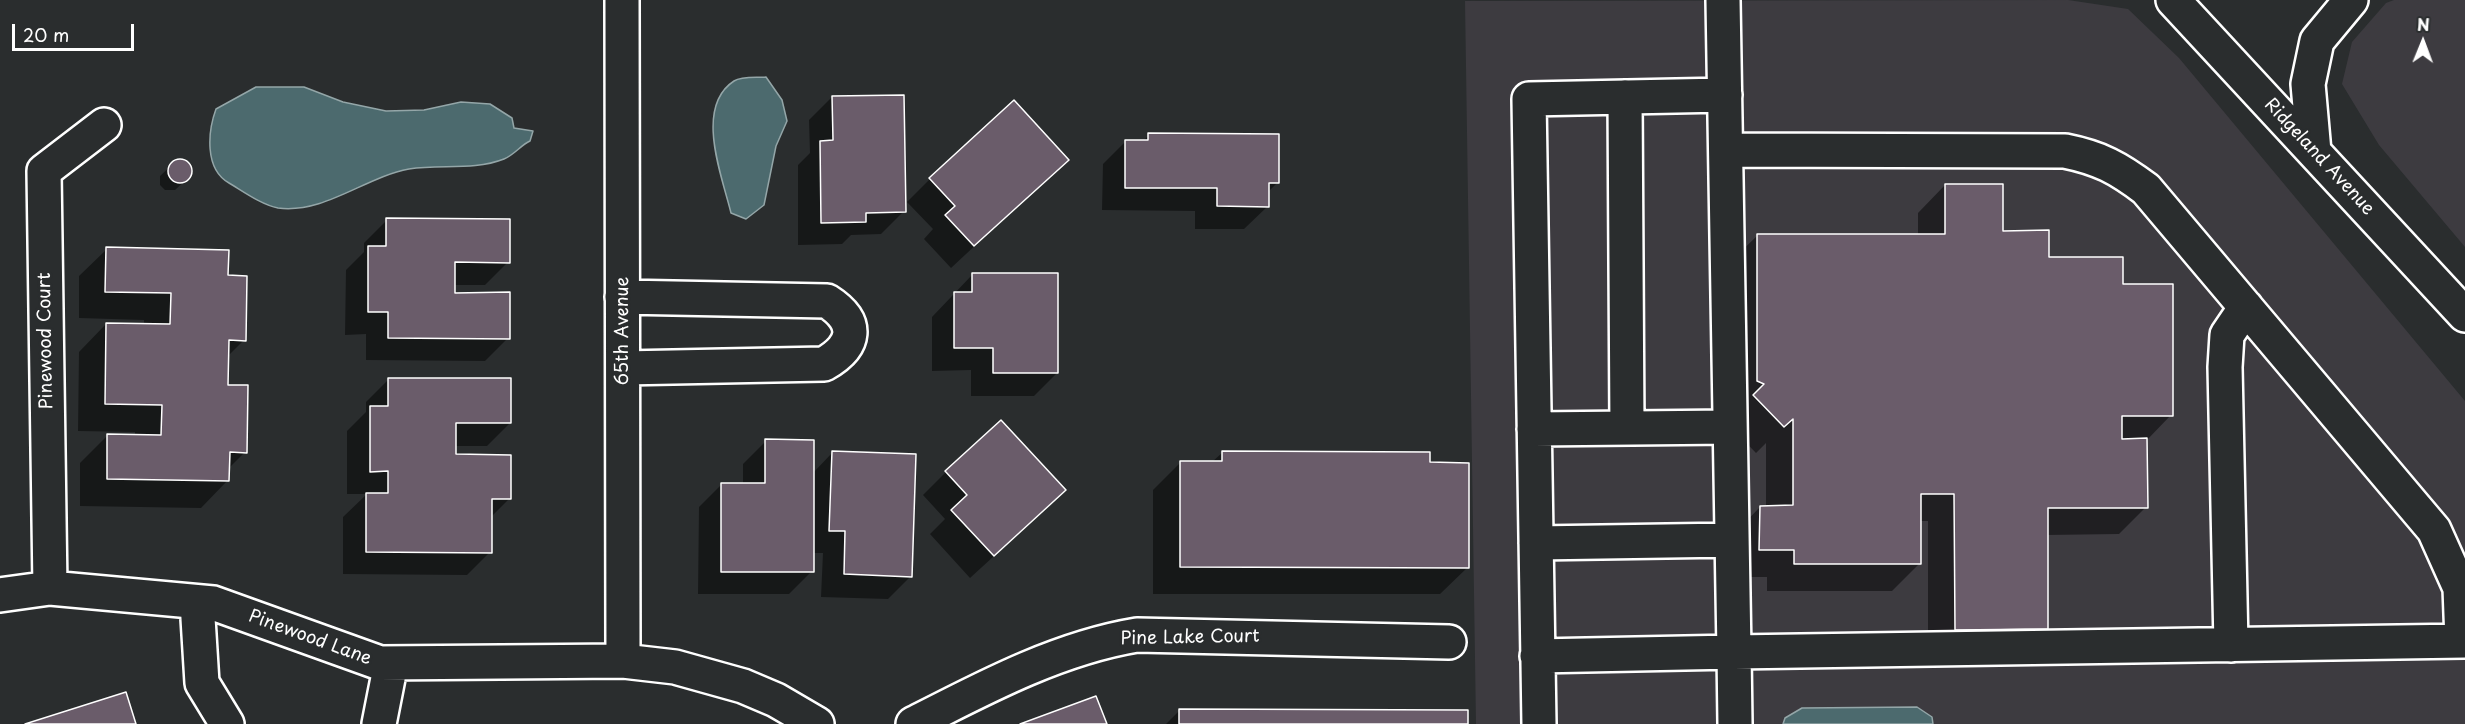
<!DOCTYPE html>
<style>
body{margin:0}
#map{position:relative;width:2465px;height:724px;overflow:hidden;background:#2a2d2e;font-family:"Playpen Sans",sans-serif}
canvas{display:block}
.north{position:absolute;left:2393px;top:12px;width:60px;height:60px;-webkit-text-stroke:4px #2a2d2e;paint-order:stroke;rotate:1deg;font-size:16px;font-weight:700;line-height:24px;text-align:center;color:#fff}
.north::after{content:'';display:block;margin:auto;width:21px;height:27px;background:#fff;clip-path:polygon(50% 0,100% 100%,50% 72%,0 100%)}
.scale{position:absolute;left:12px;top:24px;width:122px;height:27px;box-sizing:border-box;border:3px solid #fff;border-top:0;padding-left:8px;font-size:18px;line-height:21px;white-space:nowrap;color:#fff;-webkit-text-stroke:4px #2a2d2e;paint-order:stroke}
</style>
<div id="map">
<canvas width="2465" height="724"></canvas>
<div class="north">N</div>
<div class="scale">20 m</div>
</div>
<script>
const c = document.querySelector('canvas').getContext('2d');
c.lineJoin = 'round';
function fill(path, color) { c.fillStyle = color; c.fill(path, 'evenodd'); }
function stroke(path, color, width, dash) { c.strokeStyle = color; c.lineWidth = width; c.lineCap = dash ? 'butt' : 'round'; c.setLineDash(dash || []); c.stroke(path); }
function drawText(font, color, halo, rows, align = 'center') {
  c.font = font + ' "Playpen Sans",sans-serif'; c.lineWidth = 5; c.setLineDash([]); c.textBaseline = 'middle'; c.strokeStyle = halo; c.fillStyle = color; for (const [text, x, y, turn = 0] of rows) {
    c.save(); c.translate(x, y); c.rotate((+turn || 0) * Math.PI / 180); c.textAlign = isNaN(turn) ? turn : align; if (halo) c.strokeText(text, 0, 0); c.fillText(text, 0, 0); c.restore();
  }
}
const built = new Path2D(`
 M 2068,0 L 2128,9 L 2179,58 L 2465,401 L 2465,724 L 1476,724 L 1465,1 Z
 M 2394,0 L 2465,0 L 2465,247 L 2379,145 L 2342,84 L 2352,42 L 2386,3 Z`);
const water = new Path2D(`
 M 766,77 L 782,100 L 787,121 L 776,146 L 764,205 L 746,219 L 731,213 C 722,176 694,107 734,81 C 742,76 757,78 766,77 Z
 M 256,87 L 304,87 L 343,102 L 386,111 L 424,110 L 461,102 L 490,104 L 512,118 L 514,128 L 533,131 L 530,141 C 521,145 514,155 504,159 C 473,171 442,164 409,169 C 365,177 325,214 278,208 C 262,205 244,192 229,183 C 204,169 208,131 216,109 Z
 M 1917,707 L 1932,717 L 1933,724 L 1783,724 L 1785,718 L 1802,708 Z`);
const shadow = new Path2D(`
 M 832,97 L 904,211 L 881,234 L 851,235 L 842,244 L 798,245 L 798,165 L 810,153 L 809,120 Z
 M 1149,135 L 1278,182 L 1268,192 L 1268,206 L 1244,229 L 1195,229 L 1195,211 L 1102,210 L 1103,164 L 1126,141 L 1142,142 Z
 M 1067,160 L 951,268 L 924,239 L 933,229 L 907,202 L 930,179 Z
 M 185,161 L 190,167 L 190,176 L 175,190 L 165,190 L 160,185 L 160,176 L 175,162 Z
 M 1945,185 L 2001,233 L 2047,258 L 2121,285 L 2171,415 L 2146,441 L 2146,507 L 2119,534 L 2046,535 L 2046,629 L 2019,656 L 1928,657 L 1928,521 L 1920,521 L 1920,563 L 1892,591 L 1767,591 L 1767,577 L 1732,577 L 1733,535 L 1760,507 L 1766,507 L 1766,443 L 1756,453 L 1727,423 L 1730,262 L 1758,235 L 1918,235 L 1918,213 Z
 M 387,220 L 508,262 L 485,285 L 453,285 L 453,294 L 508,338 L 485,361 L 366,360 L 366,334 L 345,335 L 346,270 L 364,252 L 364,243 Z
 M 107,249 L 227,277 L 244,340 L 227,357 L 227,386 L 245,452 L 228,469 L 228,480 L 201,508 L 80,506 L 80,463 L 108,435 L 135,436 L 135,432 L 78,431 L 79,352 L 106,324 L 144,325 L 144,320 L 79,318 L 79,276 Z
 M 972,275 L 1057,373 L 1034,396 L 971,396 L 971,370 L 932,371 L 932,317 Z
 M 389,379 L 510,423 L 487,446 L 454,446 L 454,456 L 509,499 L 490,518 L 490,552 L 467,575 L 343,574 L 343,517 L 367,494 L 347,494 L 347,431 L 366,412 L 366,402 Z
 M 766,441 L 813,473 L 832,453 L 911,576 L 888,599 L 821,597 L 823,553 L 812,553 L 812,571 L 789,594 L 698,594 L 699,507 L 722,484 L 743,484 L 743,464 Z
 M 1223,452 L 1428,464 L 1468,567 L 1440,594 L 1153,594 L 1153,490 L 1181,462 L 1212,462 Z
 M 946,472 L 1041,513 L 970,578 L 930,534 L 945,519 L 923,495 Z
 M 1179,711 L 1467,724 L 1166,724 Z`);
const building = new Path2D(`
 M 904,95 L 906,212 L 866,213 L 866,222 L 821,223 L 820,141 L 833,140 L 832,96 Z
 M 1014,100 L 1069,160 L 974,246 L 945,215 L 955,206 L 929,178 Z
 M 1148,133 L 1279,134 L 1279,183 L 1269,183 L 1269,207 L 1217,206 L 1217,188 L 1125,188 L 1125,140 L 1148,140 Z
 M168 171a12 12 0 1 1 24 0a12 12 0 1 1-24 0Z
 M 1945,184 L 2003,184 L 2003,231 L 2049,230 L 2049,257 L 2123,257 L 2123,284 L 2173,284 L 2173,416 L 2122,416 L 2122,439 L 2147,438 L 2148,508 L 2048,508 L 2048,629 L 1955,630 L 1954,494 L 1921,494 L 1921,564 L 1794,564 L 1794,550 L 1759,550 L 1760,506 L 1793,505 L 1793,419 L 1784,427 L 1753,395 L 1764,384 L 1757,381 L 1757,234 L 1945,234 Z
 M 386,218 L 510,219 L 510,263 L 455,262 L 455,293 L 510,292 L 510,339 L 388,338 L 388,312 L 368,312 L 368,246 L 386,246 Z
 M 106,247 L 229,250 L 228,275 L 247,276 L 246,341 L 229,340 L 228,385 L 248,385 L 247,453 L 230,452 L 229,481 L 107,479 L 107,434 L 161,435 L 162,405 L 105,404 L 106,323 L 170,324 L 171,293 L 105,292 Z
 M 972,273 L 1058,273 L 1058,373 L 993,373 L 993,348 L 954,348 L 954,292 L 972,292 Z
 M 388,378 L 511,378 L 511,423 L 456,423 L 456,454 L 511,455 L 511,499 L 492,499 L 492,553 L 366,552 L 366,493 L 388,493 L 388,471 L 370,472 L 370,406 L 388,406 Z
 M 1001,420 L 1066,490 L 994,556 L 951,510 L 967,495 L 945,471 Z
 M 765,439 L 814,440 L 814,572 L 721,572 L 721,483 L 765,483 Z
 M 832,451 L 916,454 L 912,577 L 844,574 L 845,531 L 829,531 Z
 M 1222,451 L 1430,452 L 1430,462 L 1469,463 L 1469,568 L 1180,567 L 1180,461 L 1222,461 Z
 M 126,692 L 136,724 L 25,724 Z
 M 1096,696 L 1107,724 L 1020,724 Z
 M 1179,709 L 1468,710 L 1468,724 L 1179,724 Z`);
const minor = new Path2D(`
 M 622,0 L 623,661
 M 1723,0 L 1734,652 L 2465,641
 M 2173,0 L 2465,315
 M 1625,97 L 1627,428
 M 1726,150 L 2065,151 C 2100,158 2118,168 2146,189 L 2434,530 L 2460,588 L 2462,641
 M 2314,152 L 2308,84 L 2317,41 L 2351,0
 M 622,297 L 827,301 C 860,322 856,346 824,364 L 623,368
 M 1534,429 L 1730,427
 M 1536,543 L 1732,540
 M 50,588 L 44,171 L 104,125
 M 0,595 L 50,588 L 213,603 L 380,663 L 623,661 L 675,667 L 743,686 L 776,700 L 817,724
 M 197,602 L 202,683 L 227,724
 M 2231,645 L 2225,367 L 2227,335 L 2246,307
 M 1537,656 L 1734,652 L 1735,724
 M 379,724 L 391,663
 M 913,724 C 983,688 1058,648 1137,635 L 1449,642
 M 1539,724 L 1529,99 L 1725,95`);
const streetNames = [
 ["Ridgeland Avenue",2319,157,47],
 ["65th Avenue",623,331,-90],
 ["Pinewood Court",46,341,-91],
 ["Pinewood Lane",310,638,20],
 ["Pine Lake Court",1190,638,-1]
];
fill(built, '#3d3b40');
fill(water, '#4c6a6e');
stroke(water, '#94a6a8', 1.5);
fill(shadow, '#0007');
fill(building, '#6a5c6a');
stroke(building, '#fff', 1.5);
stroke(minor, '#fff', 38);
stroke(minor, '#2a2d2e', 33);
drawText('18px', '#fff', '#2a2d2e', streetNames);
</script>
